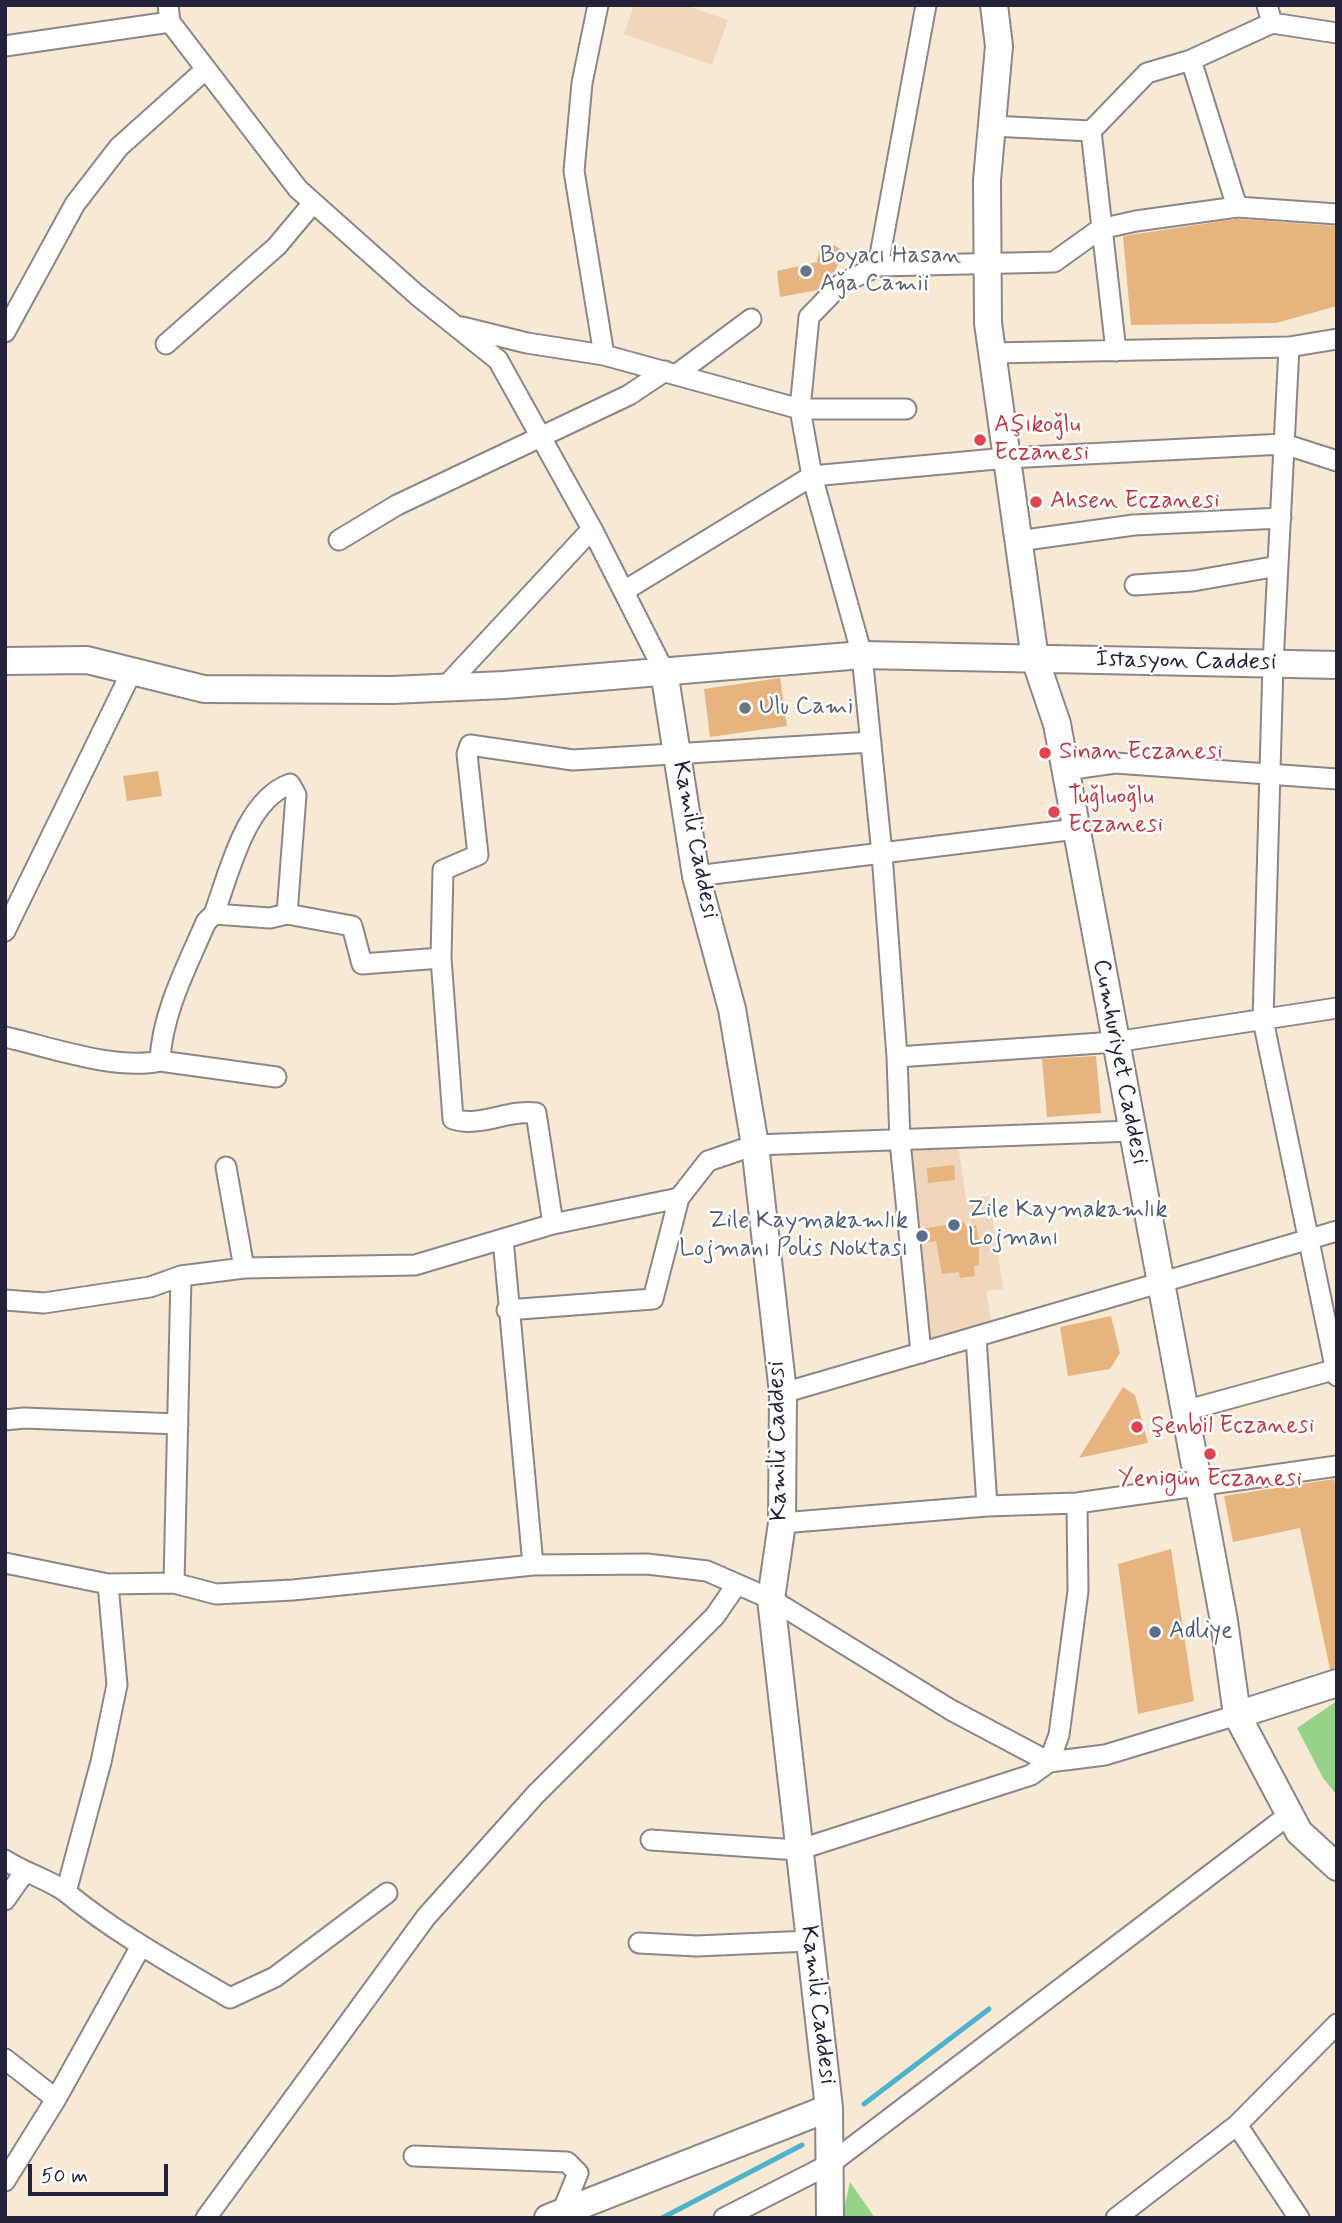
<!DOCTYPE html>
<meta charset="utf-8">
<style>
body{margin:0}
#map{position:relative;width:1342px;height:2223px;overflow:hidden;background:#f8e9d5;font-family:Mynerve,sans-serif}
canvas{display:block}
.frame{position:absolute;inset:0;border:7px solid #22223b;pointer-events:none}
.scale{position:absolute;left:28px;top:2164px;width:140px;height:32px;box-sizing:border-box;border:4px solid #22223b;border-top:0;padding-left:9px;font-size:21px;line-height:24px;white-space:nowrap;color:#22223b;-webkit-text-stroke:5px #fff;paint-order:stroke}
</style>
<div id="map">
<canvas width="1342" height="2223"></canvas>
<div class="frame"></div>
<div class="scale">50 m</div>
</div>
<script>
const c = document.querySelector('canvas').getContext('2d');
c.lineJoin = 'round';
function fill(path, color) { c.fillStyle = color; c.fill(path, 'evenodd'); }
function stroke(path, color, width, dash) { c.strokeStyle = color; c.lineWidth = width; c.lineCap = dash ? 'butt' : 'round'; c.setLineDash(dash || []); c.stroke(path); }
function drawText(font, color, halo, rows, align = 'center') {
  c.font = font + ' Mynerve,sans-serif'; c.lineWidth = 5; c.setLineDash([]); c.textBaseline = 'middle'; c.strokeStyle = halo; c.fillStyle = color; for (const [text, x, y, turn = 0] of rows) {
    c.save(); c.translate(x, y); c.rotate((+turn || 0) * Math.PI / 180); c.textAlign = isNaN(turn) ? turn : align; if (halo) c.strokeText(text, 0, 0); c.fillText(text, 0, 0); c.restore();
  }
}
const built = new Path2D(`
 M 634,5 L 685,5 L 728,20 L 712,65 L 624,34 Z
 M 958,1144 L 966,1199 L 989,1196 L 1003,1289 L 986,1291 L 992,1325 L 928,1346 L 906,1146 Z`);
const green = new Path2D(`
 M 1337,1701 L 1337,1795 L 1323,1778 L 1297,1728 Z
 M 850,2182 L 875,2218 L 842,2218 Z`);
const stream = new Path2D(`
 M 864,2104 L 989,2009
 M 662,2218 L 802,2145`);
const building = new Path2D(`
 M 1237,219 L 1337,226 L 1337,306 L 1276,323 L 1131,325 L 1123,236 Z
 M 834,245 L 843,251 L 835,271 L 825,278 L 818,290 L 780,297 L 777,271 L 817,262 L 819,248 Z
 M 780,678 L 787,726 L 710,737 L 704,689 Z
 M 158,771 L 162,796 L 127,801 L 123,776 Z
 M 1096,1056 L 1101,1113 L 1047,1117 L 1042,1059 Z
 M 954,1165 L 955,1180 L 928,1183 L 927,1168 Z
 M 964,1222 L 965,1226 L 976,1225 L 979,1240 L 979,1265 L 974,1266 L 975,1276 L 960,1278 L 959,1272 L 942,1274 L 936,1241 L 922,1243 L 921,1229 Z
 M 1111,1316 L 1120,1353 L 1110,1369 L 1068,1376 L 1060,1327 Z
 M 1123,1387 L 1135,1395 L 1148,1443 L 1079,1458 Z
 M 1334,1479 L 1337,1494 L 1337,1668 L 1330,1669 L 1300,1528 L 1233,1542 L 1224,1496 Z
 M 1171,1549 L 1194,1701 L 1138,1714 L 1118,1564 Z`);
const street = new Path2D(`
 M 168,5 L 170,22 L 298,189 L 417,295 L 498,360 L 592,529 L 664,671
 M 598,5 L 582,83 L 574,171 L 604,355
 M 1272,23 L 1337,33
 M 5,46 L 170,22
 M 1191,60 L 1237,207
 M 992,126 L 1091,131 L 1147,73 L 1191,60 L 1272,23 L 1267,5
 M 1091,131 L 1116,351
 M 878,266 L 926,5
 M 462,327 L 527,343 L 604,355 L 800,409 L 906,409
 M 5,332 L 75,204 L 119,147 L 205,70
 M 166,344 L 277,246 L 313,203
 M 1289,347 L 1273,664 L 1263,1020 L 1337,1376
 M 992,353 L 1289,347 L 1337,339
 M 677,374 L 751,319
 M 339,540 L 397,505 L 629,395 L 665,371
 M 1018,541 L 1134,525 L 1281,518
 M 1135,585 L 1193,581 L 1278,566
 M 624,591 L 812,476 L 1007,458 L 1284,444 L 1337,461
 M 444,688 L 592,529
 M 1066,770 L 1115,763 L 1337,779
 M 696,876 L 1076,829
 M 214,914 L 270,918 L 287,914 L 352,926 L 362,964 L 441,958
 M 5,931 L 132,671
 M 5,1037 C 50,1047 116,1071 160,1061 L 276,1077
 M 897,1057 L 1115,1042 L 1337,1008
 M 160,1061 C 162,1013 187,966 206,922 L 214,914 C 229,874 245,800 290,784 L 296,795 L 287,914
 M 226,1167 L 244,1268
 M 553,1224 L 536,1113 C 509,1109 479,1128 453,1119 L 441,958 L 443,870 L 478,855 L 467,754 L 470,745 L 573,760 L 871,742
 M 503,1239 L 533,1565
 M 5,1300 L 44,1303 L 150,1287 L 181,1276 L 244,1268 L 415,1265 L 553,1224 L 679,1198 L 708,1161 L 755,1145 L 1132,1131
 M 507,1310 L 653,1299 L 679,1198
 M 976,1337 L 987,1506
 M 921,1353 L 900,1141 L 897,1057 L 882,854 L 862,655 L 812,476 L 800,409 L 809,317 L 841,284 L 878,266 L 1054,262 L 1100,229 L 1136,221 L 1237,207 L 1337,214
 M 783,1393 L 1337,1231
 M 1184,1411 L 1337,1369
 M 5,1420 L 24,1418 L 178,1424
 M 782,1523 L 987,1506 L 1077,1503 L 1337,1466
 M 5,1563 L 108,1584 L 174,1583 L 216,1594 L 293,1590 L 533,1565 L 647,1564 L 707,1571 L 771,1599 L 951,1710 L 1049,1762
 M 174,1583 L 181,1276
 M 1049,1762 L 1059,1735 L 1078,1591 L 1077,1503
 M 651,1840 L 798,1850 L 1031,1775 L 1049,1762 L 1105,1755 L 1237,1715
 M 5,1860 C 24,1873 51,1880 67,1893 C 117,1934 174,1965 230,1998 L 275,1977 L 387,1893
 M 66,1892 L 101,1762 L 117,1685 L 108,1584
 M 5,1900 L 24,1873
 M 639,1943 L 697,1946 L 809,1941
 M 5,2059 L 56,2099
 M 1237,2125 L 1299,2218
 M 414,2156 L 567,2162 L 578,2173 L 562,2212
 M 5,2181 L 56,2099 L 141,1946
 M 206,2218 L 426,1917 L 536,1794 L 715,1616 L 737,1584
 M 724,2218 L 830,2164 L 1290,1814
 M 1116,2218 L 1237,2125 L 1337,2024`);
const secondary = new Path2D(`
 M 994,5 L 999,46 L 987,180 L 988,323 L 1035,659 L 1057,724 L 1224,1621 L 1237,1715 L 1299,1832 L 1337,1867
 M 5,661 L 87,660 L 204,689 L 392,690 L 504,685 L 862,655 L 1337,665
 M 664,671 L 696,876 L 732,1009 L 755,1145 L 783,1393 L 782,1523 L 771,1599 L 829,2108 L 830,2218
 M 1237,1715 L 1337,1683
 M 548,2218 L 829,2108`);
const markers = [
 [806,271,7,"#6b7280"],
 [980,440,7,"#e0444e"],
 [1036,502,7,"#e0444e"],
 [745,708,7,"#6b7280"],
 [1045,753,7,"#e0444e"],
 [1054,812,7,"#e0444e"],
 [954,1225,7,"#5c6f8a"],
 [922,1236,7,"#5c6f8a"],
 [1137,1427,7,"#e0444e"],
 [1210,1454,7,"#e0444e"],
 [1155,1632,7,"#5c6f8a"]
];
const worshipNames = [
 ["Boyacı Hasan",820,257],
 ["Ağa Camii",820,285],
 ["Ulu Cami",759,708]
];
const healthNames = [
 ["Aşıkoğlu",994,426],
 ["Eczanesi",994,454],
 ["Ahsen Eczanesi",1050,502],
 ["Sinan Eczanesi",1059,753],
 ["Tuğluoğlu",1068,798],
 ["Eczanesi",1068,826],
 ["Şenbil Eczanesi",1151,1427],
 ["Yenigün Eczanesi",1210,1480,"center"]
];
const streetNames = [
 ["İstasyon Caddesi",1186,662,1],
 ["Kamili Caddesi",694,840,79],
 ["Cumhuriyet Caddesi",1119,1062,79],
 ["Kamili Caddesi",779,1441,-91],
 ["Kamili Caddesi",817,2005,83]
];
const serviceNames = [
 ["Zile Kaymakamlık",968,1211],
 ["Lojmanı",968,1239],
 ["Zile Kaymakamlık",908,1222,"right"],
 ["Lojmanı Polis Noktası",908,1250,"right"],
 ["Adliye",1169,1632]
];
fill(built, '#f0d6bc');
fill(green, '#96d287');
stroke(stream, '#4eb2cd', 5);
fill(building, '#e7b37e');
stroke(street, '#8d8688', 23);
stroke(secondary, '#8d8688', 30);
stroke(street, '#fff', 19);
stroke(secondary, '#fff', 26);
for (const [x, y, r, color] of markers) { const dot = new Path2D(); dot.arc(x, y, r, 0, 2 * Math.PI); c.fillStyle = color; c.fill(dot); stroke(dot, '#fff', 2.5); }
drawText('24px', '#5b616d', '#fff', worshipNames, 'left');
drawText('24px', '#be3a42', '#fff', healthNames, 'left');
drawText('24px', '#22223b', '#fff', streetNames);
drawText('24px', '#4e5e75', '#fff', serviceNames, 'left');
</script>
